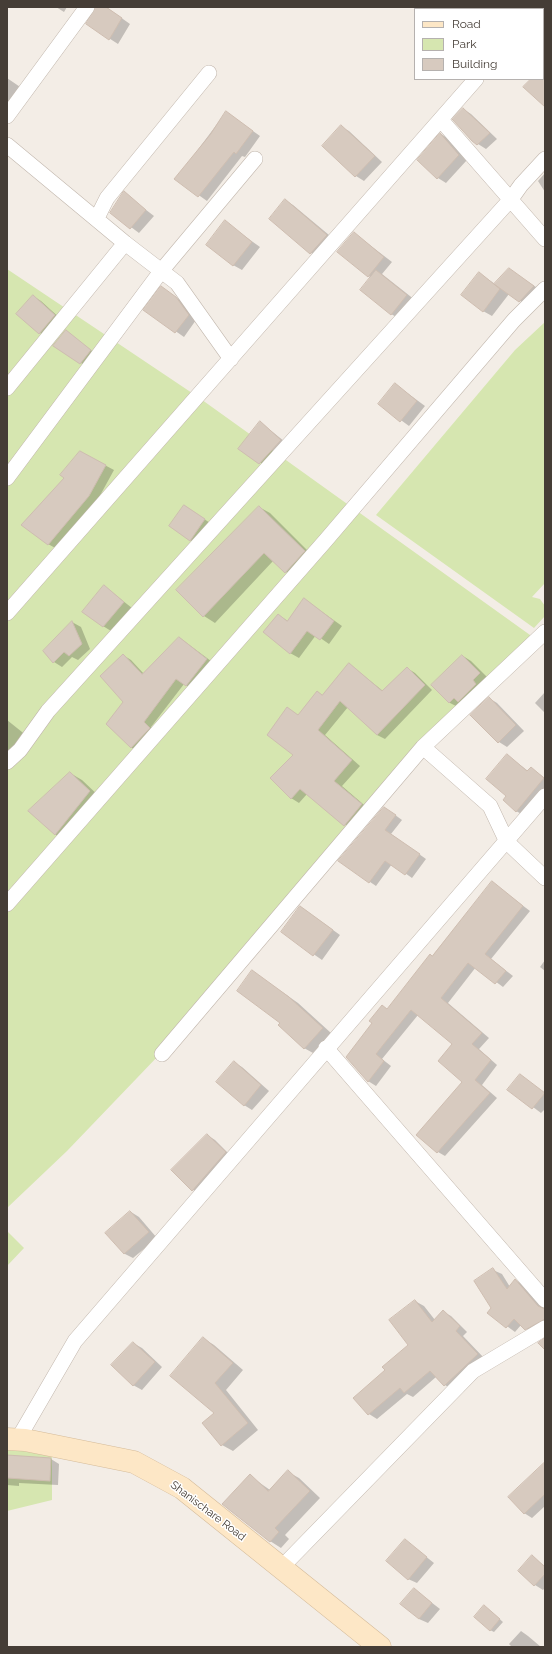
<!DOCTYPE html>
<style>
body{margin:0}
#map{position:relative;width:552px;height:1654px;overflow:hidden;background:#f3ede6;font-family:Raleway,sans-serif}
canvas{display:block}
.frame{position:absolute;inset:0;border:8px solid #453d36;pointer-events:none}
.legend{position:absolute;left:414px;top:8px;width:130px;height:72px;box-sizing:border-box;background:#fff;border:1px solid #b5b1af;margin:0;padding:5px 7px;list-style:none;font-size:12px;color:#453d36}
.legend li{display:flex;align-items:center;gap:8px;height:20px}
.legend b{width:20px;border:1px solid #b5b1af}
</style>
<div id="map">
<canvas width="552" height="1654"></canvas>
<div class="frame"></div>
<ul class="legend">
<li><b style="height:5px;background:#fde7c6"></b>Road</li>
<li><b style="height:11px;background:#d6e6b0"></b>Park</li>
<li><b style="height:11px;background:#d7cabf"></b>Building</li>
</ul>
</div>
<script>
const c = document.querySelector('canvas').getContext('2d');
c.lineJoin = 'round';
function fill(path, color) { c.fillStyle = color; c.fill(path, 'evenodd'); }
function stroke(path, color, width, dash) { c.strokeStyle = color; c.lineWidth = width; c.lineCap = dash ? 'butt' : 'round'; c.setLineDash(dash || []); c.stroke(path); }
function drawText(font, color, halo, rows, align = 'center') {
  c.font = font + ' Raleway,sans-serif'; c.lineWidth = 3; c.setLineDash([]); c.textBaseline = 'middle'; c.strokeStyle = halo; c.fillStyle = color; for (const [text, x, y, turn = 0] of rows) {
    c.save(); c.translate(x, y); c.rotate((+turn || 0) * Math.PI / 180); c.textAlign = isNaN(turn) ? turn : align; if (halo) c.strokeText(text, 0, 0); c.fillText(text, 0, 0); c.restore();
  }
}
const green = new Path2D(`
 M 7,269 L 198,397 L 537,640 L 423,747 L 183,1030 L 67,1151 L 7,1208 Z
 M 545,322 L 545,583 L 532,597 L 540,599 L 545,606 L 545,616 L 534,628 L 376,515 L 515,350 Z
 M 7,1231 L 24,1248 L 7,1266 Z
 M 7,1448 L 52,1456 L 52,1500 L 7,1511 Z`);
const shadow = new Path2D(`
 M 56,7 L 67,7 L 64,12 Z
 M 97,7 L 106,7 L 130,24 L 118,44 L 87,24 Z
 M 506,7 L 531,7 L 528,9 L 508,9 Z
 M 545,65 L 545,106 L 532,79 L 543,79 L 543,67 Z
 M 7,78 L 26,91 L 7,110 Z
 M 463,109 L 471,114 L 497,139 L 486,149 L 478,144 Z
 M 226,112 L 260,136 L 245,157 L 242,156 L 207,201 L 176,179 Z
 M 341,127 L 349,131 L 382,162 L 364,181 L 356,176 L 323,146 Z
 M 441,134 L 449,139 L 467,160 L 446,183 L 438,178 L 418,160 Z
 M 545,173 L 545,192 L 538,181 Z
 M 124,193 L 154,216 L 139,233 L 111,212 Z
 M 285,200 L 293,205 L 335,240 L 319,258 L 311,253 L 270,218 Z
 M 225,222 L 260,247 L 242,270 L 233,265 Z
 M 354,233 L 392,262 L 382,274 L 415,300 L 400,319 L 391,314 L 371,278 L 369,276 Z
 M 510,270 L 542,291 L 528,306 L 509,294 L 492,316 L 483,311 L 479,273 L 495,284 Z
 M 161,287 L 184,303 L 196,320 L 184,337 L 145,310 Z
 M 33,296 L 41,301 L 62,320 L 48,338 L 40,333 L 18,314 Z
 M 66,332 L 99,356 L 89,368 L 54,346 Z
 M 395,384 L 425,406 L 409,426 L 379,404 Z
 M 260,422 L 289,445 L 268,468 L 240,448 Z
 M 80,452 L 114,470 L 97,501 L 57,549 L 48,544 L 66,478 Z
 M 185,506 L 213,525 L 199,545 L 190,540 Z
 M 259,507 L 270,513 L 315,558 L 297,579 L 286,572 L 273,561 L 215,623 L 204,616 L 177,590 Z
 M 104,586 L 132,608 L 111,631 L 103,626 Z
 M 304,599 L 342,626 L 329,644 L 316,635 L 299,658 L 290,653 L 278,615 L 288,621 Z
 M 72,622 L 81,627 L 90,649 L 78,660 L 72,657 L 62,667 L 54,662 L 45,651 Z
 M 180,638 L 215,664 L 194,690 L 184,684 L 151,727 L 157,733 L 140,752 L 132,748 L 107,724 L 124,702 L 123,655 L 131,660 L 144,674 Z
 M 463,656 L 471,661 L 488,678 L 458,707 L 450,703 L 433,685 Z
 M 349,664 L 383,691 L 407,668 L 415,673 L 432,690 L 385,739 L 377,735 L 348,707 L 325,735 L 360,766 L 342,786 L 370,810 L 352,830 L 307,794 L 299,803 L 291,798 L 294,755 L 288,709 L 299,716 L 318,692 L 323,696 Z
 M 545,692 L 545,713 L 535,703 Z
 M 489,698 L 497,703 L 524,731 L 507,747 L 499,742 Z
 M 7,720 L 27,736 L 7,759 Z
 M 507,755 L 528,771 L 531,768 L 545,778 L 545,791 L 525,816 L 516,811 L 508,796 Z
 M 70,773 L 82,780 L 102,799 L 68,842 L 56,835 L 30,811 Z
 M 391,812 L 402,820 L 391,834 L 426,859 L 412,878 L 392,864 L 376,886 L 339,861 Z
 M 493,883 L 530,911 L 491,959 L 513,976 L 503,987 L 476,967 L 448,1003 L 489,1038 L 479,1049 L 497,1065 L 482,1085 L 497,1098 L 445,1156 L 438,1152 L 463,1082 L 454,1044 L 418,1015 L 382,1059 L 391,1066 L 376,1086 L 368,1081 L 388,1010 Z
 M 301,907 L 340,935 L 322,960 L 282,932 Z
 M 545,960 L 545,971 L 540,967 Z
 M 252,971 L 298,1003 L 331,1033 L 313,1053 L 304,1048 L 281,1023 Z
 M 234,1063 L 242,1067 L 269,1091 L 252,1110 L 244,1105 Z
 M 520,1075 L 545,1093 L 545,1109 L 541,1113 L 509,1089 Z
 M 207,1135 L 215,1140 L 233,1158 L 201,1194 L 193,1190 Z
 M 131,1212 L 139,1217 L 157,1238 L 133,1258 L 125,1254 L 107,1233 Z
 M 493,1270 L 502,1274 L 510,1287 L 515,1280 L 523,1285 L 545,1310 L 545,1327 L 534,1334 L 521,1325 L 515,1332 L 489,1313 L 493,1308 Z
 M 415,1301 L 424,1306 L 435,1320 L 443,1312 L 451,1316 L 467,1332 L 463,1336 L 485,1359 L 453,1390 L 445,1385 L 436,1377 L 413,1397 L 407,1394 L 377,1419 L 369,1414 L 386,1371 L 409,1345 Z
 M 203,1338 L 214,1345 L 243,1370 L 226,1390 L 258,1430 L 233,1451 L 222,1445 Z
 M 133,1343 L 142,1348 L 162,1367 L 142,1390 L 133,1385 Z
 M 7,1456 L 51,1459 L 59,1464 L 58,1485 L 19,1483 L 19,1486 L 7,1485 Z
 M 545,1463 L 545,1506 L 532,1518 L 524,1513 Z
 M 288,1472 L 299,1478 L 320,1498 L 285,1535 L 289,1539 L 281,1548 L 270,1541 L 250,1476 L 270,1490 Z
 M 405,1540 L 434,1563 L 417,1583 L 408,1579 Z
 M 532,1557 L 545,1566 L 545,1588 L 543,1590 L 535,1585 L 519,1570 Z
 M 414,1589 L 440,1609 L 428,1623 L 419,1619 Z
 M 488,1609 L 503,1622 L 494,1632 L 490,1630 Z
 M 521,1631 L 528,1636 L 541,1647 L 512,1647 L 509,1644 Z`);
const building = new Path2D(`
 M 96,7 L 106,7 L 122,18 L 109,40 L 86,24 Z
 M 531,79 L 545,79 L 545,107 L 523,87 Z
 M 463,108 L 490,133 L 477,145 L 472,141 L 452,119 Z
 M 226,111 L 253,131 L 236,154 L 234,152 L 198,197 L 174,179 L 210,135 Z
 M 341,125 L 375,156 L 355,177 L 322,146 Z
 M 440,133 L 459,155 L 437,179 L 417,160 Z
 M 124,191 L 146,210 L 130,229 L 110,213 Z
 M 285,199 L 327,235 L 310,254 L 269,219 Z
 M 225,220 L 252,242 L 233,266 L 206,245 Z
 M 354,232 L 384,257 L 368,277 L 337,252 Z
 M 509,268 L 534,286 L 519,302 L 494,284 Z
 M 376,270 L 407,295 L 391,315 L 360,290 Z
 M 479,272 L 500,289 L 483,312 L 461,295 Z
 M 161,286 L 176,297 L 189,315 L 175,333 L 143,310 Z
 M 33,295 L 55,315 L 39,334 L 16,314 Z
 M 66,330 L 91,350 L 80,364 L 53,346 Z
 M 395,383 L 417,401 L 400,422 L 378,404 Z
 M 260,421 L 281,440 L 259,464 L 238,449 Z
 M 80,451 L 106,465 L 89,496 L 48,545 L 21,525 L 64,478 L 60,475 Z
 M 184,505 L 205,519 L 190,541 L 169,526 Z
 M 259,506 L 305,551 L 285,573 L 264,553 L 203,617 L 176,590 Z
 M 104,585 L 124,602 L 103,627 L 82,612 Z
 M 304,598 L 334,621 L 320,640 L 307,631 L 290,654 L 263,632 L 278,614 L 287,621 Z
 M 72,621 L 82,644 L 69,656 L 64,652 L 53,663 L 43,651 Z
 M 179,637 L 207,659 L 186,686 L 176,679 L 144,722 L 150,728 L 131,748 L 106,724 L 123,702 L 100,676 L 123,654 L 142,674 Z
 M 462,655 L 480,673 L 473,680 L 476,684 L 458,702 L 454,698 L 449,703 L 431,685 Z
 M 349,663 L 382,691 L 407,667 L 425,685 L 377,735 L 340,701 L 318,730 L 352,760 L 334,781 L 362,804 L 344,826 L 300,789 L 291,799 L 270,778 L 293,755 L 267,735 L 287,707 L 298,715 L 317,691 L 322,695 Z
 M 489,697 L 516,725 L 498,743 L 470,715 Z
 M 507,754 L 527,771 L 531,767 L 544,778 L 516,812 L 503,800 L 506,796 L 486,779 Z
 M 70,772 L 90,791 L 55,835 L 28,811 Z
 M 384,807 L 396,815 L 385,830 L 420,854 L 405,875 L 385,861 L 369,883 L 338,861 Z
 M 492,881 L 523,906 L 485,954 L 506,971 L 495,984 L 468,963 L 441,998 L 482,1033 L 472,1044 L 491,1060 L 475,1080 L 490,1093 L 437,1153 L 416,1135 L 462,1082 L 438,1061 L 452,1044 L 411,1010 L 376,1054 L 384,1061 L 368,1082 L 346,1057 L 372,1023 L 369,1021 L 382,1005 L 387,1009 L 430,954 L 432,956 Z
 M 300,906 L 333,930 L 313,956 L 281,932 Z
 M 252,970 L 289,997 L 323,1028 L 304,1049 L 278,1025 L 280,1023 L 237,991 Z
 M 234,1061 L 261,1085 L 244,1106 L 216,1082 Z
 M 520,1074 L 545,1093 L 532,1109 L 507,1090 Z
 M 207,1134 L 226,1152 L 192,1191 L 171,1170 Z
 M 130,1211 L 149,1232 L 124,1254 L 105,1233 Z
 M 493,1268 L 507,1289 L 515,1279 L 538,1306 L 545,1309 L 545,1319 L 525,1330 L 514,1319 L 506,1328 L 487,1313 L 491,1308 L 474,1281 Z
 M 415,1300 L 432,1322 L 443,1310 L 460,1326 L 456,1331 L 478,1354 L 444,1386 L 430,1371 L 404,1393 L 400,1388 L 368,1415 L 353,1398 L 385,1370 L 382,1367 L 408,1345 L 389,1320 Z
 M 203,1337 L 233,1363 L 215,1383 L 248,1423 L 221,1446 L 202,1423 L 214,1413 L 170,1376 Z
 M 545,1338 L 545,1350 L 538,1343 Z
 M 133,1342 L 155,1362 L 133,1386 L 111,1365 Z
 M 7,1455 L 51,1458 L 50,1481 L 7,1478 Z
 M 545,1462 L 545,1494 L 524,1514 L 508,1497 Z
 M 288,1470 L 310,1491 L 275,1528 L 279,1532 L 270,1542 L 222,1504 L 250,1474 L 268,1491 Z
 M 405,1539 L 427,1557 L 408,1580 L 386,1561 Z
 M 532,1555 L 545,1567 L 545,1574 L 534,1586 L 518,1571 Z
 M 414,1588 L 432,1603 L 419,1619 L 400,1604 Z
 M 484,1605 L 500,1619 L 490,1631 L 474,1617 Z`);
const street = new Path2D(`
 M 478,7 L 479,9
 M 543,12 L 545,10
 M 7,116 L 87,7
 M 441,120 L 545,239
 M 7,145 L 125,243 L 177,283 L 231,359
 M 97,218 L 107,198 L 209,73
 M 7,388 L 125,243
 M 7,478 L 162,270 L 255,159
 M 7,613 L 476,79
 M 423,747 L 490,806 L 507,842 L 545,878
 M 7,762 L 20,750 L 48,711 L 511,199 L 521,185 L 545,159
 M 7,904 L 326,540 L 514,320 L 545,289
 M 326,1048 L 545,1300
 M 162,1054 L 423,747 L 545,632
 M 18,1439 L 75,1341 L 545,796
 M 281,1568 L 473,1371 L 545,1328`);
const secondary = new Path2D(`
 M 7,1439 L 25,1440 L 134,1462 L 182,1488 L 380,1647`);
const streetNames = [
 ["Shanischare Road",208,1511,37]
];
fill(green, '#d6e6b0');
fill(shadow, '#0003');
fill(building, '#d7cabf');
stroke(building, '#cebdb0', 1);
stroke(street, '#c1b6ac', 16);
stroke(secondary, '#d4bb9a', 23);
stroke(street, '#fff', 15);
stroke(secondary, '#fde7c6', 22);
drawText('11px', '#453d36', '#fff', streetNames);
</script>
